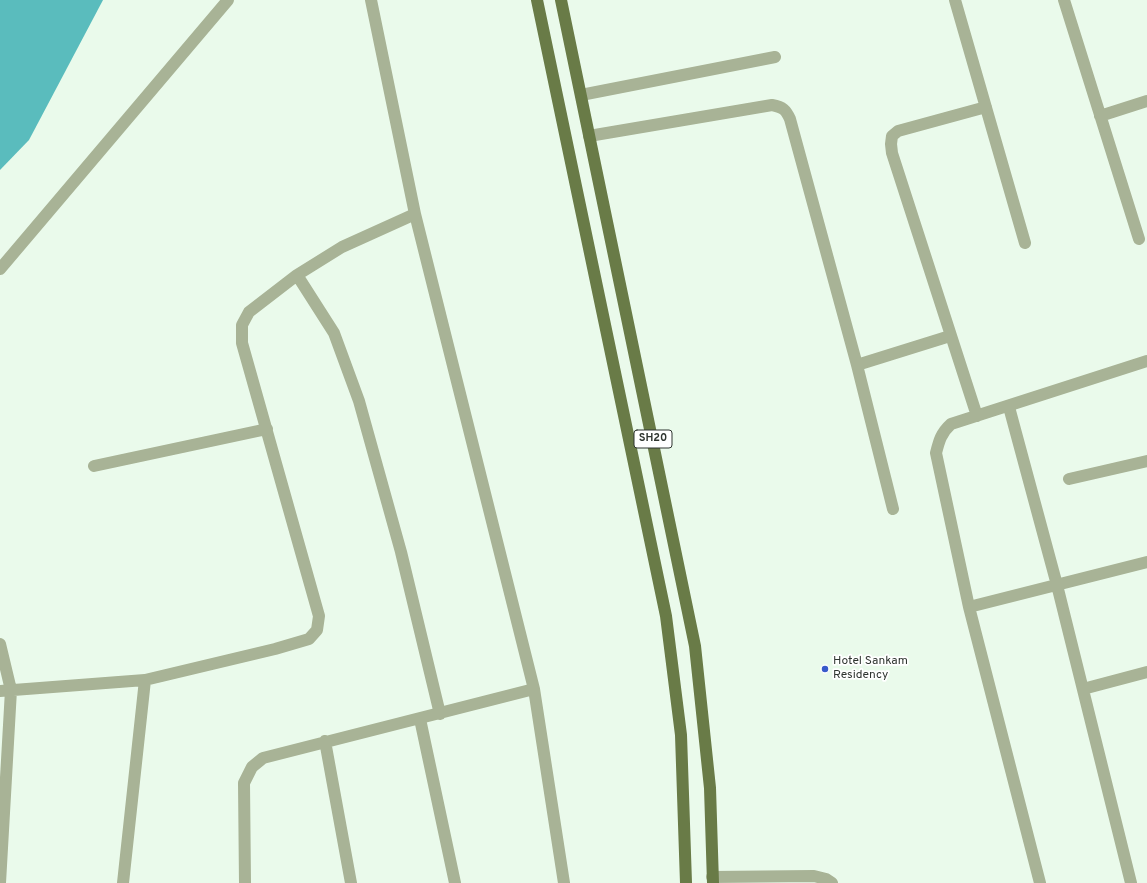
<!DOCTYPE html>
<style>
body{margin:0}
canvas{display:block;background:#eafaeb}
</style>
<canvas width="1147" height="883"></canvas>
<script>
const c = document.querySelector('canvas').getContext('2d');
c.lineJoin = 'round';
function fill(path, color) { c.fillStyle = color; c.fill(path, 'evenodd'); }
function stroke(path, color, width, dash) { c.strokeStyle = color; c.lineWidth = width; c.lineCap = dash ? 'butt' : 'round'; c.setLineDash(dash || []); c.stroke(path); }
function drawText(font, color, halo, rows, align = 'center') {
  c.font = font + ' Overpass,sans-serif'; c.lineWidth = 3.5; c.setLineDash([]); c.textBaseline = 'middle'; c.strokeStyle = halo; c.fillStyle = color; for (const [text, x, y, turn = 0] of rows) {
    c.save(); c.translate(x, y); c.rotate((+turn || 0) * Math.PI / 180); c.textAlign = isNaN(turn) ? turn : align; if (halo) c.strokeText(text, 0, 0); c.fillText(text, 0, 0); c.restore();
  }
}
const water = new Path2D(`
 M 0,0 L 103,0 L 29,140 L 0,170 Z`);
const lane = new Path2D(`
 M 581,95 L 775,57
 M 712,877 L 814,876 L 826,879 L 832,883`);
const street = new Path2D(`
 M 371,0 L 415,214 L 534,689 L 564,883
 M 955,0 L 1025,243
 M 1064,0 L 1139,239
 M 1100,116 L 1147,101
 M 589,136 L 772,105 C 783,107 786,110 790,119 L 857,365 L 893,509
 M 0,269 L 228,0
 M 297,275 L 334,333 L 359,401 L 401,552 L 440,714
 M 857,365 L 950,336
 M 1009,407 L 1057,585 L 1131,883
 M 977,416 L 892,153 L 891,144 L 892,136 L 898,131 L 986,107
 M 94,466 L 267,429
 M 1069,479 L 1147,461
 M 969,607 L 1147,562
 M 0,644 L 11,690 L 0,883
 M 1083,689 L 1147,672
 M 0,691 L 145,680 L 275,649 L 309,639 L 317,630 L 319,616 L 242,343 L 242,325 L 249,312 L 297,275 L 342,247 L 415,214
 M 420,719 L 455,883
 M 325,741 L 351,883
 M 123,883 L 145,680
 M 245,883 L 244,783 L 252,767 L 263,758 L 534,689
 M 1040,883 L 969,607 L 936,453 C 939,441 941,433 951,424 L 1147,361`);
const primary = new Path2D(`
 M 537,0 L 666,616 L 681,735 L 686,883
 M 561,0 L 695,646 L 710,788 L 713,883`);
const markers = [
 [825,669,4,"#385acb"]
];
const shields = [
 [653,439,38]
];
const shieldNames = [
 ["SH20",653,439]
];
const poiNames = [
 ["Hotel Sankam",833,662],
 ["Residency",833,676]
];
fill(water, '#5abcbd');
stroke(lane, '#a8b396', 12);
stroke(street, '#a8b396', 12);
stroke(primary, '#697b47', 12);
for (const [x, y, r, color] of markers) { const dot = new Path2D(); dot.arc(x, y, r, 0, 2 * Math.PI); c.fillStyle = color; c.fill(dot); stroke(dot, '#fff', 1.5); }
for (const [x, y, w] of shields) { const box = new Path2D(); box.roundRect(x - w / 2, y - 9, w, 18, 3); c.fillStyle = '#fff'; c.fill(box); stroke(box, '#2f3530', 1); }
drawText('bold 11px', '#2f3530', null, shieldNames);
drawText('12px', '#2f3530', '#fff', poiNames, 'left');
</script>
